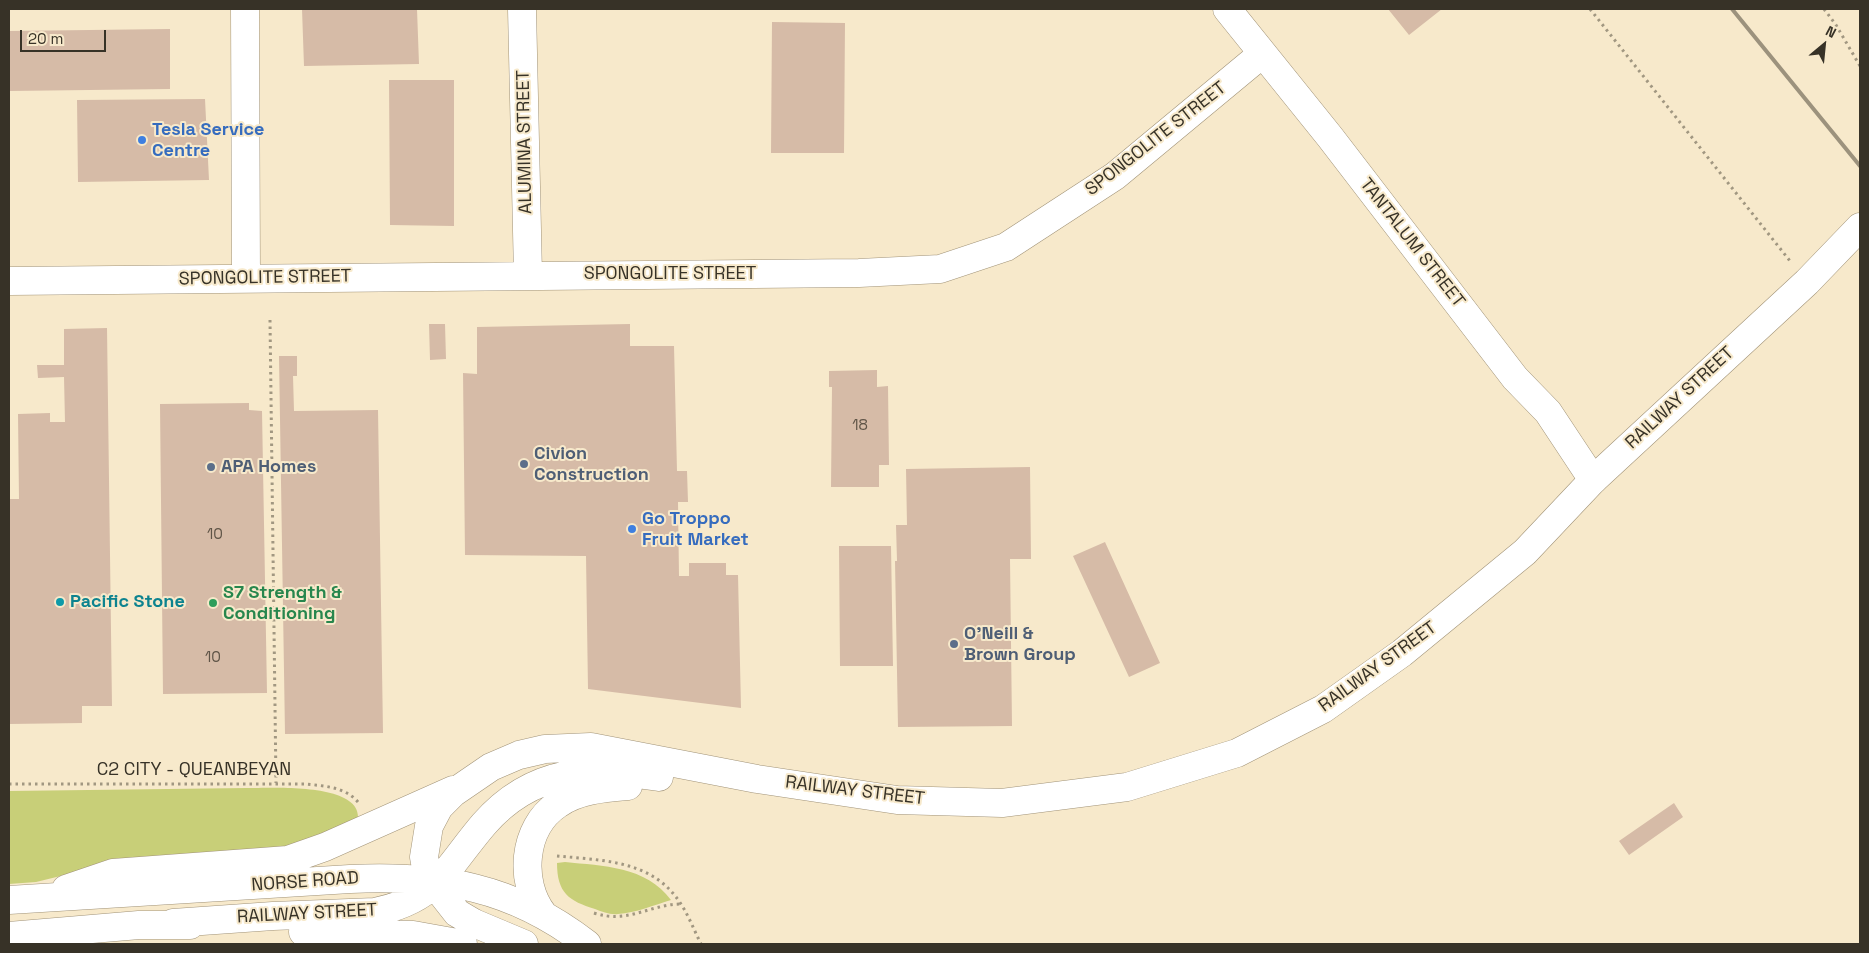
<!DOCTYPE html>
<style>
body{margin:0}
#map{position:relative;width:1869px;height:953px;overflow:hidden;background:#f7e9cb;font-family:"Space Grotesk",sans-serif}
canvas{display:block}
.frame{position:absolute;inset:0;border:10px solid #373227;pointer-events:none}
.north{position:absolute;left:1799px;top:20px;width:50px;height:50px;-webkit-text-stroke:4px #f7e9cb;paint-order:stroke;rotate:28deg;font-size:14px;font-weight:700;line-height:20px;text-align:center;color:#373227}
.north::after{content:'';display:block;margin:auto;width:18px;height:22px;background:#373227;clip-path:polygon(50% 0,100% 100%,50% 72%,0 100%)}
.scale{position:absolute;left:20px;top:30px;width:86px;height:22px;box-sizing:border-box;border:2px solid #373227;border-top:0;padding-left:6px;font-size:15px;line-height:18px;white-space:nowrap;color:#373227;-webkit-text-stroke:4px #f7e9cb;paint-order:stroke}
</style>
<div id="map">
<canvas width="1869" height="953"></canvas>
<div class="frame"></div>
<div class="north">N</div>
<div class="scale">20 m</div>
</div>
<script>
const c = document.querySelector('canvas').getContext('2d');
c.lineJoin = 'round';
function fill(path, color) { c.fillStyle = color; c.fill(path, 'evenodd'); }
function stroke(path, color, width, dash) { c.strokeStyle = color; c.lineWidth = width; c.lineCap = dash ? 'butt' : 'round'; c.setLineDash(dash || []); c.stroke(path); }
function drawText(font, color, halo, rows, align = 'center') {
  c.font = font + ' "Space Grotesk",sans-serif'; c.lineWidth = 4; c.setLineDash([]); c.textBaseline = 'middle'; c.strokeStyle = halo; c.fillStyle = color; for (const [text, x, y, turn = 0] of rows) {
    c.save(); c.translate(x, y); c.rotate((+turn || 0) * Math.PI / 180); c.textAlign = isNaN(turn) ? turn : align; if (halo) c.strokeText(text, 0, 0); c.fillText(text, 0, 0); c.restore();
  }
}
const green = new Path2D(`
 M 247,788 C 270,788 362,782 358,819 L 286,848 L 77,872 L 36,882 L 9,884 L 9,791 Z
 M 565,862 C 603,866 646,866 671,900 C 654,905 636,913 618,914 C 610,915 603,912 595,909 C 569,901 557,893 557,863 Z`);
const building = new Path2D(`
 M 302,9 L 417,9 L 419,64 L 304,66 Z
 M 1388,9 L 1442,9 L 1409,35 Z
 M 772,22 L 845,23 L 844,153 L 771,153 Z
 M 170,29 L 170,89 L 9,91 L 9,31 Z
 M 389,80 L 454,80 L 454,226 L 390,225 Z
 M 205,99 L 209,180 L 78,182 L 77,100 Z
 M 429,324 L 445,324 L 446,359 L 430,360 Z
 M 630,324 L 630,346 L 674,346 L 677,471 L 687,471 L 688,502 L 678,502 L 679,576 L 689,576 L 689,563 L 726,563 L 726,575 L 738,575 L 741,708 L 588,689 L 586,556 L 465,555 L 463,373 L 477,374 L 477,327 Z
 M 107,328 L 112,706 L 82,706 L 82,723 L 9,724 L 9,499 L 19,499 L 18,414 L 50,413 L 50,422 L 65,422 L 64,377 L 38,378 L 37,365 L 64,365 L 64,329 Z
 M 279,356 L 297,356 L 297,376 L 293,376 L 294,411 L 378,410 L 383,733 L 285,734 Z
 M 877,370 L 877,387 L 888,386 L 889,465 L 879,465 L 879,487 L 831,487 L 832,387 L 829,387 L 829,371 Z
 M 249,403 L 249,410 L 262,411 L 267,693 L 163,694 L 160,404 Z
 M 1030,467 L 1031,559 L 1010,559 L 1012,726 L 898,727 L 895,561 L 897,561 L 896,525 L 907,525 L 906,469 Z
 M 1105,542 L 1160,663 L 1129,677 L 1073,556 Z
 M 839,546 L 891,546 L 893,666 L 840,666 Z
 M 1674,803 L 1683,817 L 1629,855 L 1619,841 Z`);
const path = new Path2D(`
 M 1590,9 L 1790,261
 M 1824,9 L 1836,25 L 1860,66
 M 270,320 L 276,783
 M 9,784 L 306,784 C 325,786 345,787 358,802
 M 557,856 C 599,860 648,860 676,897 C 687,911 693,928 701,944
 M 594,913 C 628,924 648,905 680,904`);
const street = new Path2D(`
 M 245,9 L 246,278
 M 522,9 L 528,275
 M 1227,9 L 1330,137 L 1515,378 L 1548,412 L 1593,480
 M 9,281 L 859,273 L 940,269 L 1006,247 L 1115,176 L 1262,54`);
const secondary = new Path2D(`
 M 66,889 L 113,873 L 288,860 L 325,847 L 453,790
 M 9,900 L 350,879 C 442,875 512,886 587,944
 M 543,914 C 519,883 522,828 558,804 C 578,790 604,788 628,786
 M 173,923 L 273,916 L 375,912 C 438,899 447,867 484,824 C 533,768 591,767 659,777
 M 303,932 L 413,935 L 463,944
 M 9,936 L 139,925 L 190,925
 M 524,944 L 474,923 L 457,913 L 435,885 L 426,868 L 424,857 L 429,826 L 439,807 L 453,793 L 491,767 L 519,755 L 545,749 L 591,747 L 757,779 L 897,800 L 1002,803 L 1127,787 L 1237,753 L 1323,709 L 1402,653 L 1525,552 L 1593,480 L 1807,282 L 1860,227`);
const rail = new Path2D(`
 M 1732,9 L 1860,166`);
const markers = [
 [142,140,5,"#3f7fe0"],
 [524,464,5,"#5c6f8a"],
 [211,467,5,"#5c6f8a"],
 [632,529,5,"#3f7fe0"],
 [60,602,5,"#0f9aa8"],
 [213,603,5,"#2e9e5b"],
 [954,644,5,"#5c6f8a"]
];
const numberNames = [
 ["18",860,426],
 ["10",215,535],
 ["10",213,658]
];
const shopNames = [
 ["Tesla Service",152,130],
 ["Centre",152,151],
 ["Go Troppo",642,519],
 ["Fruit Market",642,540]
];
const streetNames = [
 ["SPONGOLITE STREET",1156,139,-38],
 ["ALUMINA STREET",525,142,-91],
 ["TANTALUM STREET",1412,243,52],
 ["SPONGOLITE STREET",670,274],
 ["SPONGOLITE STREET",265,278,-1],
 ["RAILWAY STREET",1680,398,-43],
 ["RAILWAY STREET",1378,667,-36],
 ["C2 CITY - QUEANBEYAN",194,770],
 ["RAILWAY STREET",855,791,7],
 ["NORSE ROAD",305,882,-4],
 ["RAILWAY STREET",307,914,-3]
];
const serviceNames = [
 ["Civion",534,454],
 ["Construction",534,475],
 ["APA Homes",221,467],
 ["O'Neill &",964,634],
 ["Brown Group",964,655]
];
const leisureNames = [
 ["S7 Strength &",223,593],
 ["Conditioning",223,614]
];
const cultureNames = [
 ["Pacific Stone",70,602]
];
fill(green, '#c8cf78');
fill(building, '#d6bba7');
stroke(street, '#a19378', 29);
stroke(secondary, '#a19378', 29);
stroke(path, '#a19781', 3, [2.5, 4]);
stroke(street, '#fff', 28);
stroke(secondary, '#fff', 28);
stroke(rail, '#9c927d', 4);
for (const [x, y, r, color] of markers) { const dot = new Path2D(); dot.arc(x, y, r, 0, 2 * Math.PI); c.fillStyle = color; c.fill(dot); stroke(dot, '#f7e9cb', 2); }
drawText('15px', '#5f5447', null, numberNames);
drawText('bold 18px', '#366cbe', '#f7e9cb', shopNames, 'left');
drawText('18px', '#373227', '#f7e9cb', streetNames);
drawText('bold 18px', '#4e5e75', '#f7e9cb', serviceNames, 'left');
drawText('bold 18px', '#27864d', '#f7e9cb', leisureNames, 'left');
drawText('bold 18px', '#0d838f', '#f7e9cb', cultureNames, 'left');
</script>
